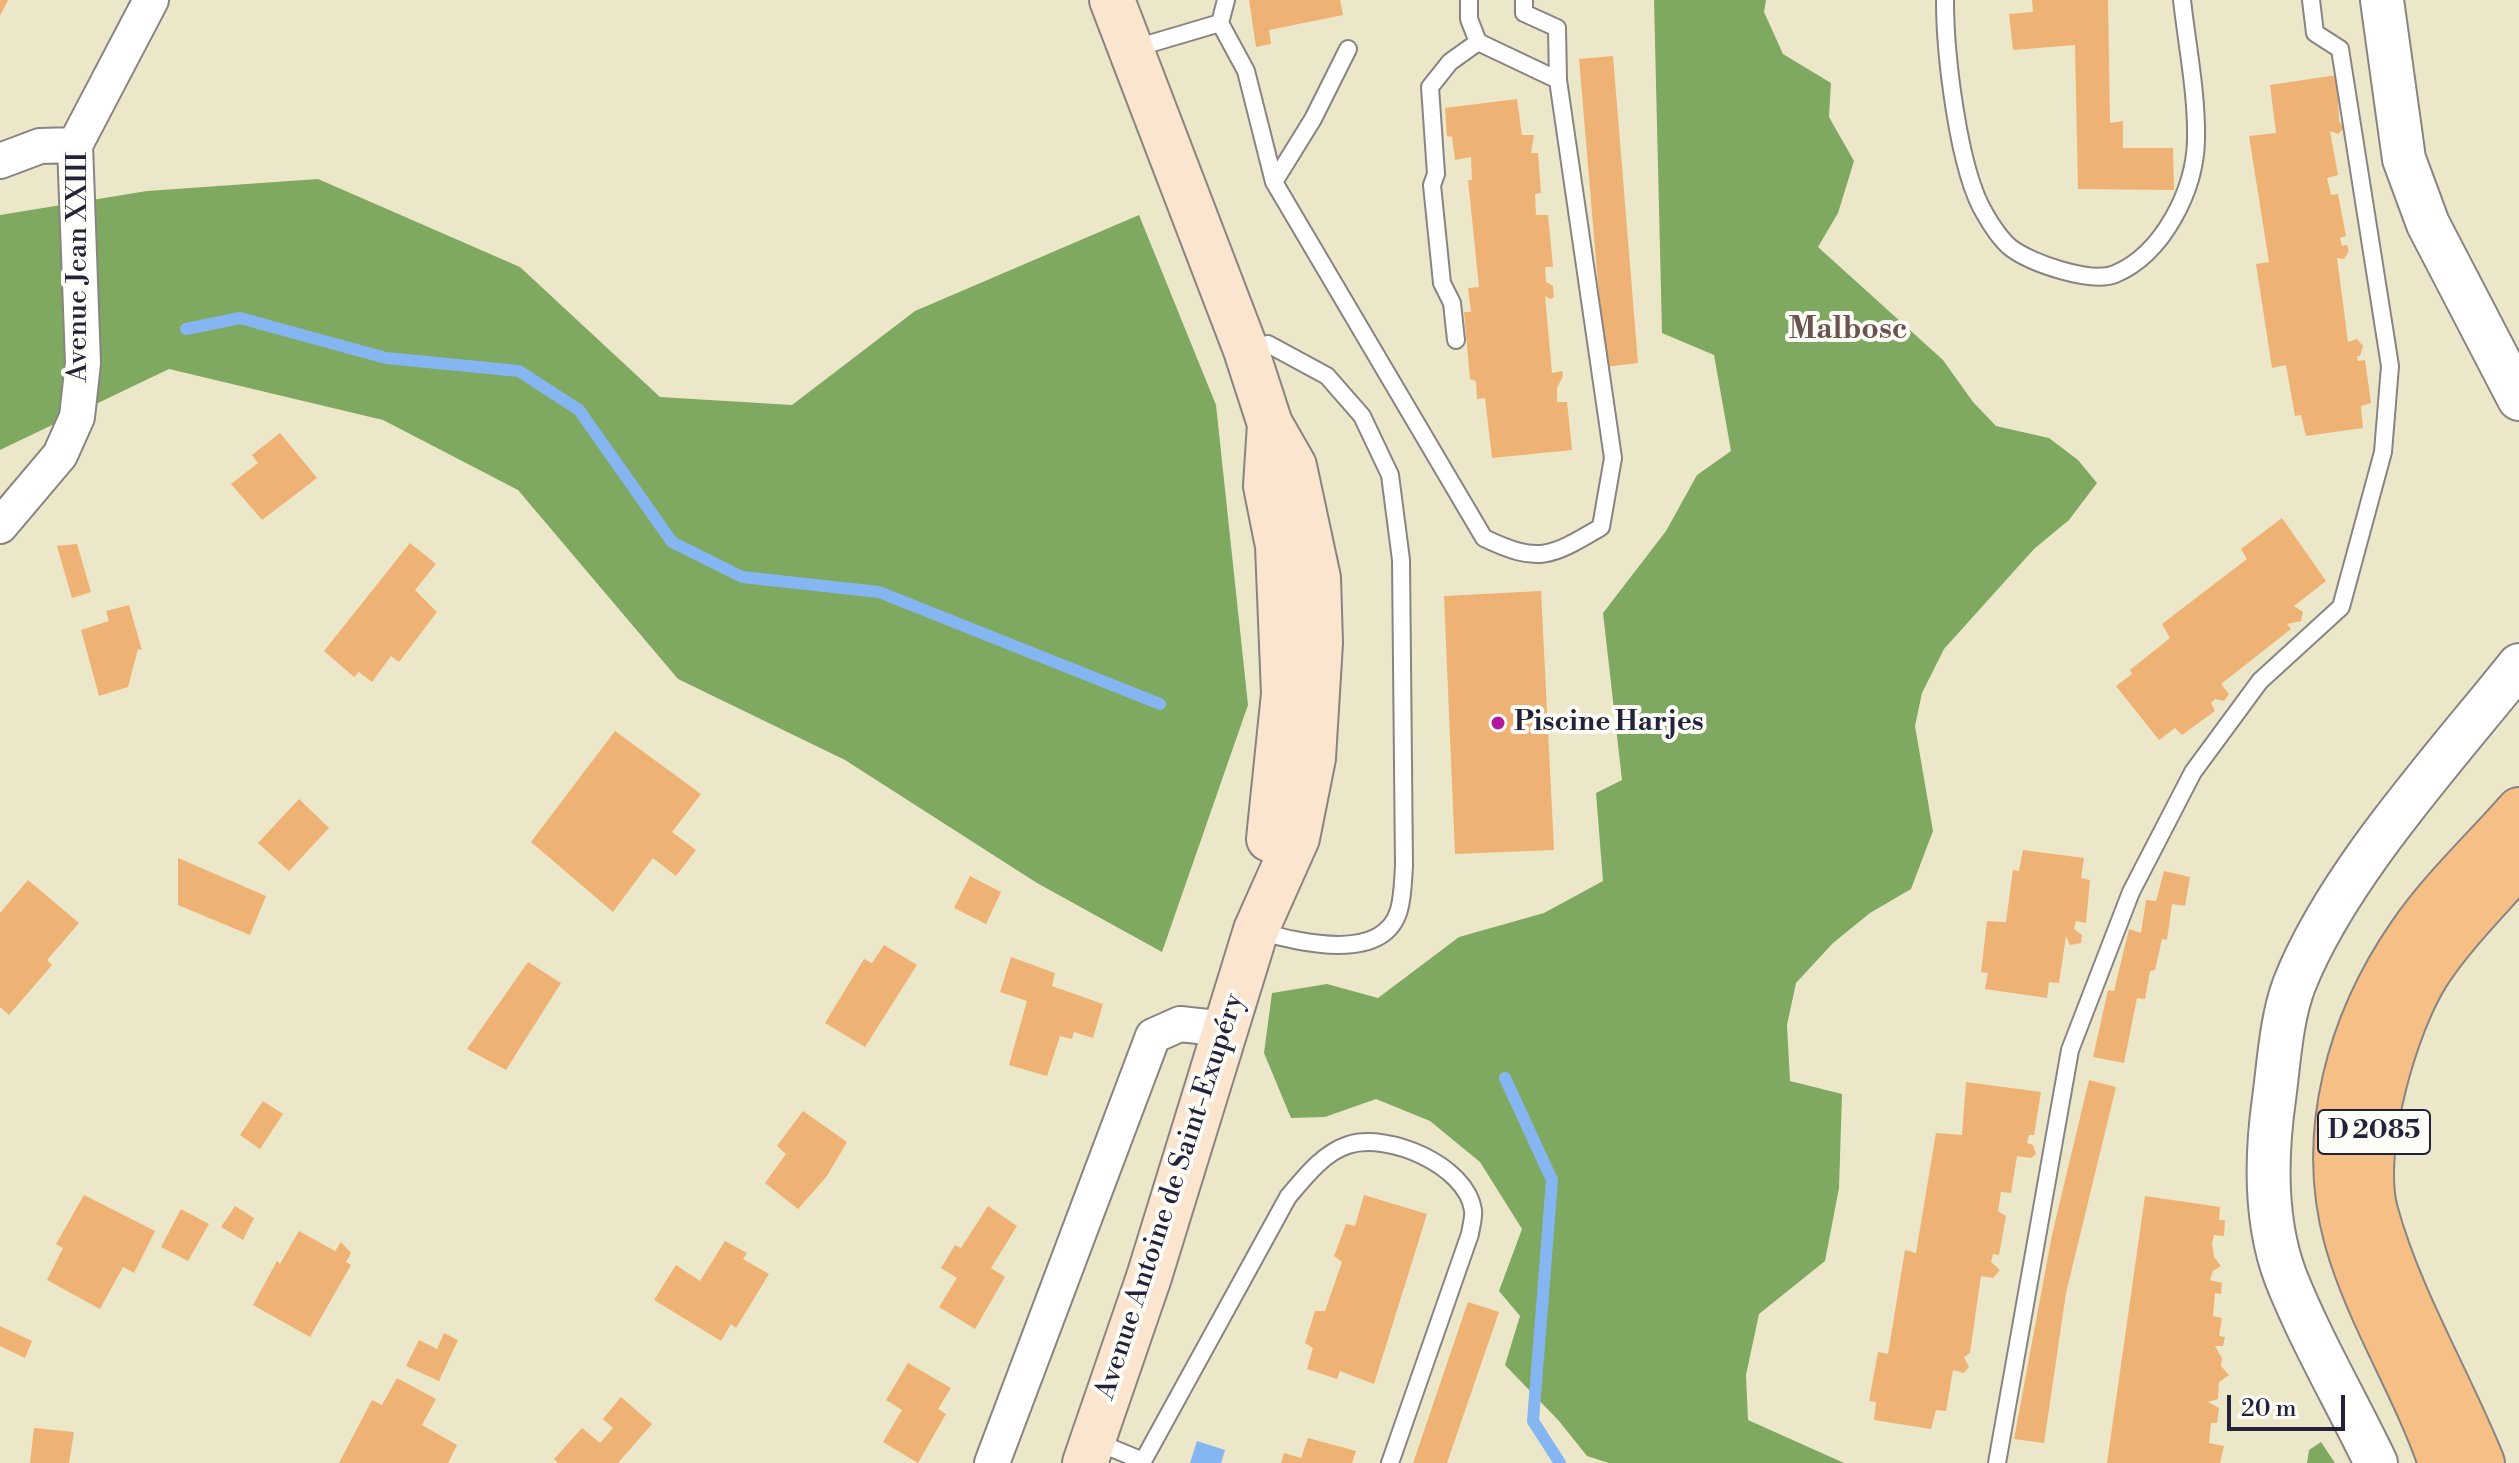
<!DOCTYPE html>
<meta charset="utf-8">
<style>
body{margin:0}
#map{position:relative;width:2519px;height:1463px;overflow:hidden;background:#ede7ca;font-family:"Libre Bodoni",serif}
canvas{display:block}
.scale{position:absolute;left:2227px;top:1395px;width:118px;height:36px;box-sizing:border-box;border:4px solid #22223b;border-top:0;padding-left:10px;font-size:24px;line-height:28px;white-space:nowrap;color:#22223b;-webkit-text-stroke:6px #fdfcf7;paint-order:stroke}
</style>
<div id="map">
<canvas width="2519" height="1463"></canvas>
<div class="scale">20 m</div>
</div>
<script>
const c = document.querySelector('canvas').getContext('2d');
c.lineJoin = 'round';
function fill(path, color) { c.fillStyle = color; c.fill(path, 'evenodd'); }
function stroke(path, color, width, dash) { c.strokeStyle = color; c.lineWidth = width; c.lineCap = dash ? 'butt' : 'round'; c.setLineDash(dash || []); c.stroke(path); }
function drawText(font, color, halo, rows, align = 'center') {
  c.font = font + ' "Libre Bodoni",serif'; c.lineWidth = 8; c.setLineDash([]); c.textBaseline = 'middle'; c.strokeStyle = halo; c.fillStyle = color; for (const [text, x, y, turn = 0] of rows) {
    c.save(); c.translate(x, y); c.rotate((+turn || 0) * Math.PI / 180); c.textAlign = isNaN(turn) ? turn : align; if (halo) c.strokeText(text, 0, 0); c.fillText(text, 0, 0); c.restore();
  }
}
const forest = new Path2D(`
 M 1654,0 L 1766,0 L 1764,12 L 1783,54 L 1831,83 L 1829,117 L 1854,161 L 1838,213 L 1818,247 L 1943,360 L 1973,402 L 1996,426 L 2049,438 L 2078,460 L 2097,483 L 2069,520 L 2034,549 L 1944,649 L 1922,693 L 1915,726 L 1933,831 L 1911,889 L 1870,913 L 1833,943 L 1796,983 L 1787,1025 L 1790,1081 L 1842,1094 L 1839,1188 L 1825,1261 L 1759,1314 L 1746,1375 L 1748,1420 L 1844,1463 L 1609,1463 L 1587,1456 L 1559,1421 L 1505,1365 L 1520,1316 L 1499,1291 L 1522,1229 L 1480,1162 L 1430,1121 L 1376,1099 L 1325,1117 L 1291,1118 L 1264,1053 L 1272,993 L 1327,984 L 1378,998 L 1459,937 L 1544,913 L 1603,881 L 1596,793 L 1622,780 L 1603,613 L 1666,531 L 1697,475 L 1731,451 L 1714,355 L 1662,333 Z
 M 318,179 L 520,267 L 660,397 L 792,405 L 915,311 L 1139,215 L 1216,405 L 1248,705 L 1162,952 L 1037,883 L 845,760 L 678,679 L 518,490 L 383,420 L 169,369 L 0,450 L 0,215 L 147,191 Z
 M 2321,1442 L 2335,1463 L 2307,1463 L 2309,1450 Z`);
const water = new Path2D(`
 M 1197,1441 L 1225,1450 L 1221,1463 L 1190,1463 Z`);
const stream = new Path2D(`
 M 186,329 L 240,318 L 386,358 L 519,371 L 579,410 L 672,542 L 742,577 L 879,592 L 1160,704
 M 1505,1078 L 1552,1180 L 1533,1421 L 1560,1463`);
const building = new Path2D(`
 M 0,0 L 8,0 L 0,16 Z
 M 1249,0 L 1340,0 L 1343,15 L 1269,30 L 1271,44 L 1256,47 Z
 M 2032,0 L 2108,0 L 2110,123 L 2123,121 L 2123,148 L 2173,148 L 2174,190 L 2078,189 L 2075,45 L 2013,50 L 2009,14 L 2033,12 Z
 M 1613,56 L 1638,363 L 1605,367 L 1579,59 Z
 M 2337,75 L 2339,121 L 2344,129 L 2338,134 L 2330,131 L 2338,175 L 2327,178 L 2331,195 L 2338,194 L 2346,236 L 2340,238 L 2342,246 L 2347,245 L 2349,251 L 2344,259 L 2337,258 L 2348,342 L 2357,339 L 2363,346 L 2360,356 L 2357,356 L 2358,361 L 2365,360 L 2371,403 L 2361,406 L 2363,428 L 2306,436 L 2301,415 L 2295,416 L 2286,365 L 2272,368 L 2256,264 L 2269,262 L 2249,136 L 2276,133 L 2270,85 Z
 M 1517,99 L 1522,135 L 1534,135 L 1531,153 L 1538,153 L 1541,193 L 1535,194 L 1536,215 L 1548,215 L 1553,267 L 1545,267 L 1546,282 L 1553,286 L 1554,297 L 1550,299 L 1545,296 L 1552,373 L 1562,371 L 1563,376 L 1557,388 L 1557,402 L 1567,402 L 1572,450 L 1492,458 L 1485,398 L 1477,399 L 1476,381 L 1470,379 L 1464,312 L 1471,312 L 1468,288 L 1479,287 L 1468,180 L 1472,180 L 1471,157 L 1455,160 L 1452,137 L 1447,136 L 1445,108 Z
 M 280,433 L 317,478 L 262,520 L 231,484 L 258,463 L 252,455 Z
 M 2282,518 L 2326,581 L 2294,606 L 2303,612 L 2301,621 L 2287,624 L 2291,629 L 2221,684 L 2229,694 L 2224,701 L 2215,699 L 2211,703 L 2215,711 L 2182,735 L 2175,728 L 2159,740 L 2116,686 L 2132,674 L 2130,670 L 2170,638 L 2162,624 L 2247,559 L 2241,549 Z
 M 410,543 L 436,564 L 415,590 L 437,612 L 399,662 L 391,656 L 372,682 L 359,672 L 354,677 L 324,651 Z
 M 77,544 L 91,592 L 72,598 L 57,546 Z
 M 1541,591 L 1554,850 L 1455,854 L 1444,596 Z
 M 129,605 L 142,650 L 138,649 L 128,687 L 99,696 L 81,630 L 109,621 L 106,611 Z
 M 615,731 L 701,794 L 672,832 L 696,850 L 676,876 L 653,858 L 613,912 L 531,842 Z
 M 299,799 L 329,828 L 289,871 L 258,843 Z
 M 2023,850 L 2084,858 L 2081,878 L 2090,880 L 2086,923 L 2076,921 L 2074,929 L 2082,935 L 2081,943 L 2070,945 L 2066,936 L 2059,983 L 2049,982 L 2047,998 L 1985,989 L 1988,973 L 1981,972 L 1987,921 L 2006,922 L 2013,870 L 2019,871 Z
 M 178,858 L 266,896 L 250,935 L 178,905 Z
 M 2164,871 L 2190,877 L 2185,906 L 2172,904 L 2167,940 L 2162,939 L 2155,970 L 2150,971 L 2145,999 L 2137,998 L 2124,1063 L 2093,1057 L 2108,990 L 2114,991 L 2129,929 L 2141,933 L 2146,900 L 2156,901 Z
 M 970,876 L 1001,892 L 986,924 L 954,908 Z
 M 28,880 L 79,923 L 47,960 L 52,965 L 9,1015 L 0,1007 L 0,913 Z
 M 884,945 L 917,965 L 865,1047 L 825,1023 L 864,959 L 872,963 Z
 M 1011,957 L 1055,973 L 1052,986 L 1103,1004 L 1093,1038 L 1074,1032 L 1072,1039 L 1060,1036 L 1047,1076 L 1009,1065 L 1027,1001 L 1000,992 Z
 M 528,962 L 561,983 L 506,1070 L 467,1049 Z
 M 2089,1080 L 2116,1087 L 2066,1293 L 2044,1443 L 2014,1439 L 2052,1235 Z
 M 1966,1082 L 2041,1092 L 2034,1135 L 2029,1135 L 2027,1143 L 2033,1145 L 2036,1154 L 2031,1158 L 2017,1156 L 2011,1193 L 2001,1192 L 1998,1211 L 2006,1216 L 1999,1255 L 1993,1254 L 1991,1262 L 2000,1270 L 1993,1278 L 1981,1276 L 1970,1353 L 1964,1357 L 1969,1367 L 1964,1373 L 1953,1370 L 1946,1411 L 1936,1410 L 1931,1429 L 1874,1420 L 1876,1402 L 1869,1401 L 1878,1352 L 1888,1354 L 1905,1250 L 1916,1253 L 1936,1133 L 1962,1135 Z
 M 263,1101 L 283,1114 L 260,1149 L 240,1135 Z
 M 803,1111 L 847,1142 L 827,1176 L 798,1209 L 765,1183 L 786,1154 L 777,1146 Z
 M 84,1195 L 155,1231 L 134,1273 L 123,1267 L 100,1309 L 47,1280 L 63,1248 L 56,1244 Z
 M 1364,1195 L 1427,1214 L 1374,1384 L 1340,1371 L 1337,1379 L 1307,1369 L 1313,1348 L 1305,1343 L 1315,1311 L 1325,1311 L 1342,1262 L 1334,1256 L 1346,1224 L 1355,1226 Z
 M 2145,1196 L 2220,1207 L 2219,1220 L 2225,1220 L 2224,1236 L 2214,1235 L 2212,1243 L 2214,1257 L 2221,1266 L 2213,1271 L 2210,1280 L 2222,1283 L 2221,1294 L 2215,1293 L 2213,1316 L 2222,1318 L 2219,1336 L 2225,1337 L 2223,1346 L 2215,1346 L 2222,1358 L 2221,1366 L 2229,1375 L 2219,1382 L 2218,1399 L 2208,1402 L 2219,1408 L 2217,1423 L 2211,1423 L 2209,1443 L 2224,1446 L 2220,1463 L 2107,1463 Z
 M 235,1206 L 254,1218 L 243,1240 L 221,1227 Z
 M 988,1206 L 1017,1226 L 991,1268 L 1005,1277 L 975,1329 L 939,1307 L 957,1278 L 941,1268 L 955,1245 L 961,1248 Z
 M 181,1209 L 209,1224 L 188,1261 L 161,1247 Z
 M 299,1231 L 335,1251 L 341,1242 L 351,1253 L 346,1262 L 351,1265 L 310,1337 L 253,1305 L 277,1261 L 280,1264 Z
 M 725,1241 L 747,1253 L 743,1259 L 769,1274 L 736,1328 L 731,1324 L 721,1341 L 654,1300 L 676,1265 L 700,1281 Z
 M 1468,1302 L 1499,1312 L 1447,1463 L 1413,1463 Z
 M 0,1326 L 32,1341 L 25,1358 L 0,1346 Z
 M 444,1333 L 458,1340 L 439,1381 L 406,1366 L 419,1340 L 437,1349 Z
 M 908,1363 L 951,1388 L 938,1409 L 946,1414 L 918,1463 L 883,1442 L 902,1410 L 886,1400 Z
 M 397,1378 L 436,1399 L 422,1425 L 457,1445 L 448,1463 L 339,1463 L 372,1400 L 382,1405 Z
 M 621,1397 L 652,1424 L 618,1463 L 558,1463 L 554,1459 L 582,1428 L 600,1443 L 613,1428 L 603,1419 Z
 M 34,1428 L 74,1432 L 69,1463 L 30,1463 Z
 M 1308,1438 L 1356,1451 L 1352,1463 L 1281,1463 L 1284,1453 L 1301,1458 Z`);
const service = new Path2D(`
 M 1524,0 L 1524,13 L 1557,28 L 1558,80
 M 1945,0 C 1945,53 1958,170 1985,214 C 1991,225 2002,241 2011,248 C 2031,263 2091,284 2115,274 C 2163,254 2195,190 2196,140 C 2197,94 2187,45 2182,0
 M 1220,23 L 1246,71 L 1274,182 L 1484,538 C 1539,564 1550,557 1601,527 L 1613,458 L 1558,80 L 1478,42 L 1469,19 L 1469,0
 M 1132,49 L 1220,23 L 1226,0
 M 1274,182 L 1313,119 L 1348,49
 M 1456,340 L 1452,303 L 1442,283 L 1432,185 L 1436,174 L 1430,87 L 1450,62 L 1478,42
 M 1247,350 L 1268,344 L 1327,376 L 1362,416 L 1390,475 L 1401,560 L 1404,866 C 1403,880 1403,896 1399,910 C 1383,965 1296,941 1257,931
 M 1094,1441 L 1143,1461 L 1288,1197 C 1304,1178 1323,1153 1348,1145 C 1388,1132 1466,1165 1473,1210 C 1474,1217 1471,1227 1470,1234 L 1390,1463
 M 1997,1463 L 2070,1050 L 2131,892 L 2193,772 L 2260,681 L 2341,607 L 2383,452 L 2390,366 L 2340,49 L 2315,33 L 2311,0`);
const minor = new Path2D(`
 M 0,161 L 40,146 L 75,145
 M 0,526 L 60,455 L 77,417 L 83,363 L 75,145 L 151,0
 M 992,1463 L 1153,1036 L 1180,1024 L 1226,1029`);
const tertiary = new Path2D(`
 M 2382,0 L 2404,159 L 2428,224 L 2519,399
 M 2376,1463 C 2347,1402 2311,1341 2286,1278 C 2265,1223 2266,1156 2274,1099 C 2279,1062 2281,1020 2294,985 C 2337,875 2445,758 2519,665`);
const secondary = new Path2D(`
 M 1269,839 L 1284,694 L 1278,546 L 1266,486 L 1270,424
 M 1085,1463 L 1149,1277 L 1256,930 L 1297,838 L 1313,758 L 1320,643 L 1318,578 L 1294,466 L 1270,424 L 1246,350 L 1112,0`);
const primary = new Path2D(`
 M 2441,1463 C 2415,1386 2369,1317 2347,1239 C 2318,1134 2350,1022 2411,934 C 2441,890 2484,850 2519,810
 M 2482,1463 C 2448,1379 2399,1299 2375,1211 C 2359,1149 2394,1024 2429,971 C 2454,933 2489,899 2519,864`);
const markers = [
 [1498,723,8,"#b5179e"]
];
const shields = [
 [2374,1132,112]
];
const shieldNames = [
 ["D 2085",2374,1132]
];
const streetNames = [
 ["Avenue Jean XXIII",79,267,-90],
 ["Avenue Antoine de Saint-Exupéry",1171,1197,-72]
];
const poiNames = [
 ["Piscine Harjes",1514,723]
];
const neighbourhoodNames = [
 ["Malbosc",1848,331]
];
fill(forest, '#7fa960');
fill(water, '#86b6f2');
stroke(stream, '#86b6f2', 12);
fill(building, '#eeb274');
stroke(service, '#888482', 20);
stroke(minor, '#888482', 38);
stroke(tertiary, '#888482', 46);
stroke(secondary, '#888482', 48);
stroke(primary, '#888482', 48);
stroke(service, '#fff', 16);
stroke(minor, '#fff', 34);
stroke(tertiary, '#fff', 42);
stroke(secondary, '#fbe5cf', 44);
stroke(primary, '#f5bf86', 44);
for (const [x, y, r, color] of markers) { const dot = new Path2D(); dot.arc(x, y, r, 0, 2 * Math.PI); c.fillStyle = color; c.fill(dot); stroke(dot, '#fdfcf7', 3); }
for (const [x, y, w] of shields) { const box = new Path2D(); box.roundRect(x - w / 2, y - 22, w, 44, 6); c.fillStyle = '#fdfcf7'; c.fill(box); stroke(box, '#22223b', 2); }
drawText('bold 26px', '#22223b', null, shieldNames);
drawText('28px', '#22223b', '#fdfcf7', streetNames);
drawText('bold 28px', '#22223b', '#fdfcf7', poiNames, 'left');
drawText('bold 30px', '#69544f', '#fdfcf7', neighbourhoodNames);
</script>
